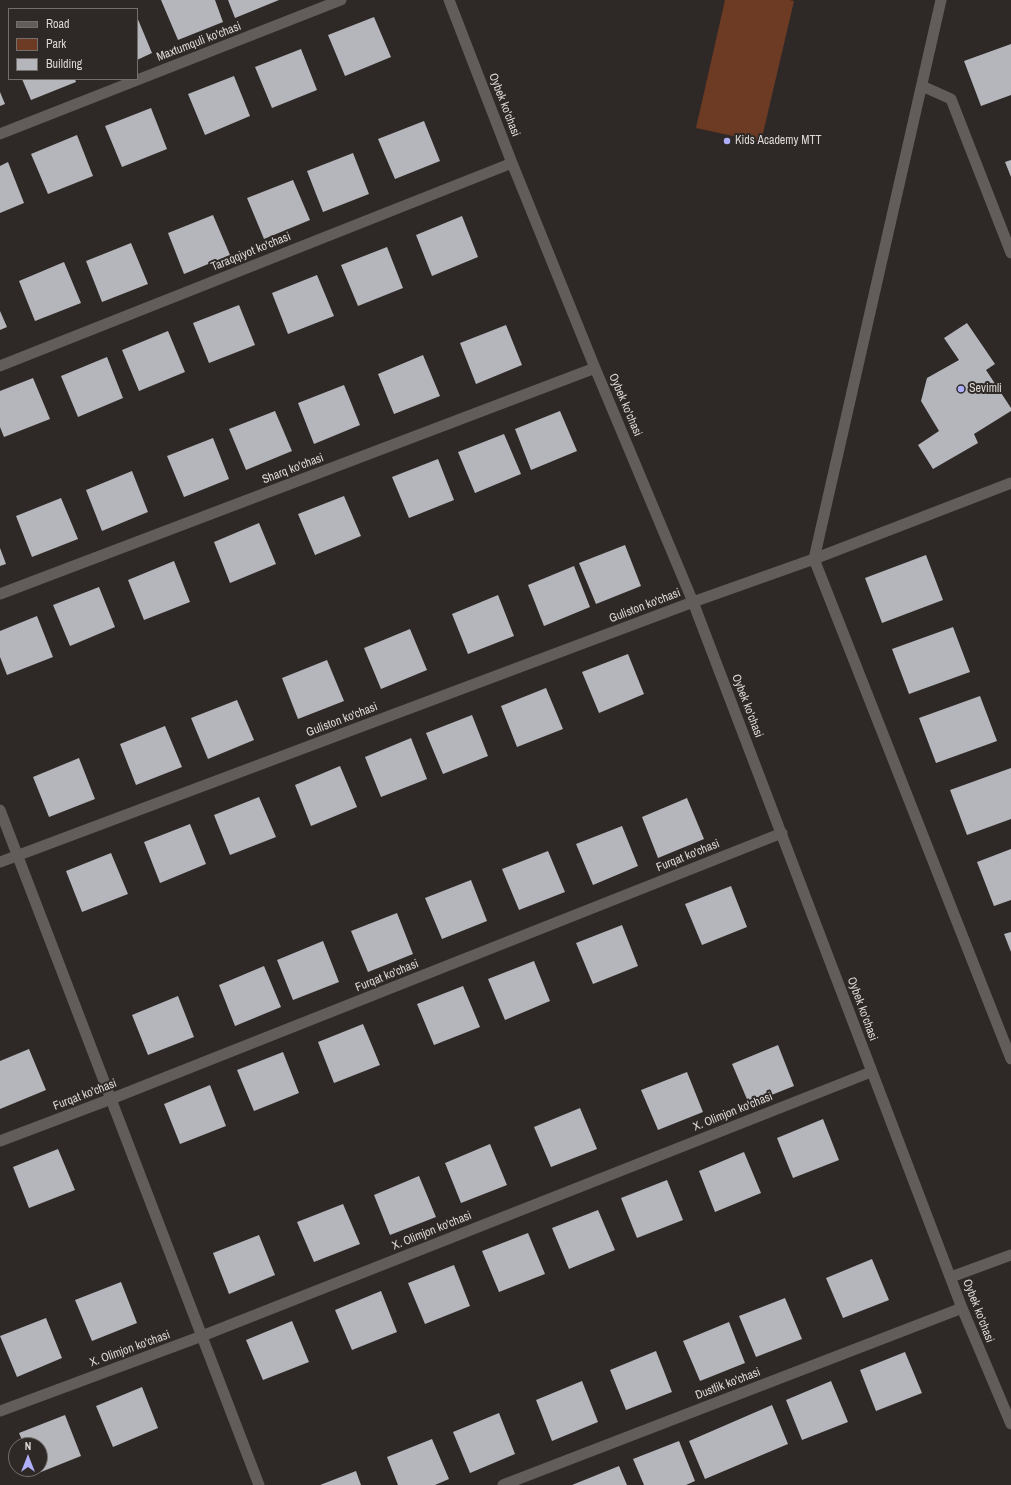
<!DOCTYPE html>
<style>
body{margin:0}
#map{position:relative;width:1011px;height:1485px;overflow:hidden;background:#2e2927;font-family:"Archivo Narrow",sans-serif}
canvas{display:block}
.legend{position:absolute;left:8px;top:8px;width:130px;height:72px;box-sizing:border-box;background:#2e2927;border:1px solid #746f6d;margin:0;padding:5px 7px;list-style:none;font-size:12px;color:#dcd8d7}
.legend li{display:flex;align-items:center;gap:8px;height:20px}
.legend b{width:20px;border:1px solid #746f6d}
.north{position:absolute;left:8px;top:1437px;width:40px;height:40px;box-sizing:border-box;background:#2e2927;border:1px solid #746f6d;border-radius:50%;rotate:0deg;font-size:11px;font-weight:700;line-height:16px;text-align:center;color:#dcd8d7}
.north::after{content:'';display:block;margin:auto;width:14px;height:18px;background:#aeaefb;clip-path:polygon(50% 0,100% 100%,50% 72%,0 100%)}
</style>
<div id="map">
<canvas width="1011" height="1485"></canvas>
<ul class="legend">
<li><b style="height:5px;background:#625c5a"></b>Road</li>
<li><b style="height:11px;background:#6d3a23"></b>Park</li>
<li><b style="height:11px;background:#b5b6bc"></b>Building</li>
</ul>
<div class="north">N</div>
</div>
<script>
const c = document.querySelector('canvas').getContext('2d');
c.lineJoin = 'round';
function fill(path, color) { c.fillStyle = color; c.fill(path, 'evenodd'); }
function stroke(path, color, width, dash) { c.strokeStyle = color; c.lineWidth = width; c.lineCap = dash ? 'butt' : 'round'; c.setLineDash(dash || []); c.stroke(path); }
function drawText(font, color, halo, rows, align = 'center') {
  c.font = font + ' "Archivo Narrow",sans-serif'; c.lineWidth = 4; c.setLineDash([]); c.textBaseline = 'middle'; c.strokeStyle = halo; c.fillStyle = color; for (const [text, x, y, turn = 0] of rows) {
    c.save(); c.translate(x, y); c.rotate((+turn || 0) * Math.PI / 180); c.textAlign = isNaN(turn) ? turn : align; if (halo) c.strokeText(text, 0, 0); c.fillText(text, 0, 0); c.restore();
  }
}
const green = new Path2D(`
 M 725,0 L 789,0 L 794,1 L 761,142 L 696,128 Z`);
const building = new Path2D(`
 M 161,0 L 215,0 L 223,22 L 178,40 Z
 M 228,0 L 279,0 L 235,18 Z
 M 137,17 L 152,53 L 137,60 Z
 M 374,17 L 391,57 L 345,76 L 328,35 Z
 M 1011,44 L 1011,95 L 981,106 L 964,61 Z
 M 301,49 L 317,90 L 272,108 L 255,67 Z
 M 234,76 L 250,116 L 205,135 L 188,94 Z
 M 22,79 L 75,79 L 76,82 L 31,100 Z
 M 0,92 L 5,104 L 0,106 Z
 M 151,108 L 167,149 L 122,167 L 105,126 Z
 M 424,121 L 440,161 L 395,179 L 378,139 Z
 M 77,135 L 93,176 L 48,194 L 31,154 Z
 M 353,153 L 369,194 L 323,212 L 307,171 Z
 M 1011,160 L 1011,177 L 1005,162 Z
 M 8,162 L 24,203 L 0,213 L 0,166 Z
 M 293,180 L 310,220 L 264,239 L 247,198 Z
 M 213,215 L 230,255 L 184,274 L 168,233 Z
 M 462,216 L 478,257 L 432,276 L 416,235 Z
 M 131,243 L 148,284 L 102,302 L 86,261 Z
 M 387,247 L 403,288 L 358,306 L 341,265 Z
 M 64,262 L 81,303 L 35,321 L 19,281 Z
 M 317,275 L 334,316 L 288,334 L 272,293 Z
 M 239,305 L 255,345 L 209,363 L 193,323 Z
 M 0,311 L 7,327 L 0,330 Z
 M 967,323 L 995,364 L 986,370 L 1011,408 L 1011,411 L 974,434 L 978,443 L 933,469 L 918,445 L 939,431 L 921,401 L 927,378 L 959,360 L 944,338 Z
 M 506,325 L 522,365 L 476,384 L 460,343 Z
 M 168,331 L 185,372 L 139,391 L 122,350 Z
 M 423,355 L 440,396 L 394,414 L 378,374 Z
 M 107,357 L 123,398 L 78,417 L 61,376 Z
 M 33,378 L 50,419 L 4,437 L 0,427 L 0,391 Z
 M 344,385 L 360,425 L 314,444 L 298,403 Z
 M 275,411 L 292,451 L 246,470 L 229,429 Z
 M 560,411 L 577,451 L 531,470 L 515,429 Z
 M 504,434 L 521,474 L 475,493 L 458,452 Z
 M 213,438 L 229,479 L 184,497 L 167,456 Z
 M 438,459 L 454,500 L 409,518 L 392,477 Z
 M 132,471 L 148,512 L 102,531 L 86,490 Z
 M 344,496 L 361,536 L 315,555 L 298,514 Z
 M 61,498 L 78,539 L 32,557 L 16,516 Z
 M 259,523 L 276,564 L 230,583 L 214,542 Z
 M 625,545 L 641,586 L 596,604 L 579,563 Z
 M 0,548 L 6,564 L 0,566 Z
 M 926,555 L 943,600 L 882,623 L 865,578 Z
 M 174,561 L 190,602 L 144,620 L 128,580 Z
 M 574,566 L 590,607 L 544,626 L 528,585 Z
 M 99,587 L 115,627 L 70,646 L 53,605 Z
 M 498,595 L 514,636 L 468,654 L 452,614 Z
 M 37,616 L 53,657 L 7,675 L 0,657 L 0,631 Z
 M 953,627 L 970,672 L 909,694 L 892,649 Z
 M 410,629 L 427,670 L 381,689 L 364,648 Z
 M 628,654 L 644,694 L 599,713 L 582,672 Z
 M 327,660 L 344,701 L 298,719 L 282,678 Z
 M 546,688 L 563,729 L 517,747 L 501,706 Z
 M 980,696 L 997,741 L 936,763 L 919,718 Z
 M 237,700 L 254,740 L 208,759 L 191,718 Z
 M 472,715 L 488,756 L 443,774 L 426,733 Z
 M 165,726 L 182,767 L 136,785 L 120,744 Z
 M 411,738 L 427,779 L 381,797 L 365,757 Z
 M 79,758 L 95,799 L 49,817 L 33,777 Z
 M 340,766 L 357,807 L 311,826 L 295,785 Z
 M 1011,768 L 1011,819 L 967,835 L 950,790 Z
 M 259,797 L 276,837 L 230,855 L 214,815 Z
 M 687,798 L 704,839 L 658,858 L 642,817 Z
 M 190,824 L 206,864 L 160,883 L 144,842 Z
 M 622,826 L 638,866 L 593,885 L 576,844 Z
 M 1011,849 L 1011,900 L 994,906 L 977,862 Z
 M 548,851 L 565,892 L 519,910 L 502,869 Z
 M 111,853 L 128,894 L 82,912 L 66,871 Z
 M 471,880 L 487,921 L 442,939 L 425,898 Z
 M 731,886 L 747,927 L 702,945 L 685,904 Z
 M 397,913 L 413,954 L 368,972 L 351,931 Z
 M 622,925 L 638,966 L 593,984 L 576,943 Z
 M 1011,932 L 1011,952 L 1004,934 Z
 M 323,941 L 339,982 L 293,1000 L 277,960 Z
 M 534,961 L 550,1001 L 505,1020 L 488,979 Z
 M 264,966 L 281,1007 L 235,1026 L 219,985 Z
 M 463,986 L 480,1027 L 434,1045 L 417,1004 Z
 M 178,996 L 194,1037 L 148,1055 L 132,1015 Z
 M 363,1024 L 380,1065 L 334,1083 L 318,1042 Z
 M 778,1045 L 794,1086 L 749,1104 L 732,1064 Z
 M 29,1049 L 46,1090 L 0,1109 L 0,1061 Z
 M 283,1052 L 299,1093 L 254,1111 L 237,1070 Z
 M 687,1072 L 703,1112 L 658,1130 L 641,1090 Z
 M 210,1085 L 226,1126 L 180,1144 L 164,1104 Z
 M 580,1108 L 597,1149 L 551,1167 L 534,1127 Z
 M 823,1119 L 839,1160 L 793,1178 L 777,1138 Z
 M 490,1144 L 507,1185 L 461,1203 L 445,1163 Z
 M 58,1149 L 75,1190 L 29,1208 L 13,1167 Z
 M 744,1152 L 761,1193 L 715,1212 L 699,1171 Z
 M 419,1176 L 436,1217 L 390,1235 L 374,1195 Z
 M 667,1180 L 683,1220 L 637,1238 L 621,1198 Z
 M 343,1204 L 360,1244 L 314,1262 L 297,1222 Z
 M 598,1210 L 615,1250 L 569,1269 L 552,1228 Z
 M 528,1233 L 545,1274 L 499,1292 L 482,1251 Z
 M 259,1235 L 275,1275 L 229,1294 L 213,1253 Z
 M 872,1259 L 889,1300 L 843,1318 L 826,1278 Z
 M 454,1265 L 470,1306 L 425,1324 L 408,1283 Z
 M 121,1282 L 137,1323 L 92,1341 L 75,1300 Z
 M 381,1291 L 397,1332 L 352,1350 L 335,1310 Z
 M 785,1298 L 802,1339 L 756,1357 L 739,1316 Z
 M 46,1318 L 62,1358 L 17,1377 L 0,1336 Z
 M 292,1321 L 309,1362 L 263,1380 L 246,1340 Z
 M 729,1322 L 745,1363 L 700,1381 L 683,1341 Z
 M 656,1351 L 672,1392 L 626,1410 L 610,1370 Z
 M 905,1352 L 922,1393 L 876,1411 L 860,1370 Z
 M 582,1381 L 598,1422 L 552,1441 L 536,1400 Z
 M 831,1381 L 848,1422 L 802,1440 L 786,1400 Z
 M 142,1387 L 158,1428 L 113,1447 L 96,1406 Z
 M 772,1405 L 788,1444 L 705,1479 L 689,1441 Z
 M 499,1413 L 515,1454 L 470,1473 L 453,1432 Z
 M 65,1415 L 81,1456 L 36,1474 L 33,1469 L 40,1469 L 40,1445 L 24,1445 L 19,1433 Z
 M 432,1439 L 449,1479 L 435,1485 L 398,1485 L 387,1457 Z
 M 679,1441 L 695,1481 L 686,1485 L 644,1485 L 633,1459 Z
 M 619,1466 L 627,1485 L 572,1485 Z
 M 356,1471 L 361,1485 L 320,1485 Z`);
const minor = new Path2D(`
 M 449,0 L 512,163 L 595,368 L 693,602 L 962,1308 L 1011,1424
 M 941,0 L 814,559 L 1011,1059
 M 922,86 L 951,99 L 1011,253
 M 0,134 L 341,0
 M 0,366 L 512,163
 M 0,594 L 595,368
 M 0,810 L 259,1485
 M 0,862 L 693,602 L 814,559 L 1011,483
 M 0,1141 L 111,1099 L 782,833
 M 951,1277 L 1011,1255
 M 0,1411 L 202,1336 L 871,1072
 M 503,1485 L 962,1308`);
const markers = [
 [727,141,4,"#aeaefb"],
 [961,389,4,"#aeaefb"]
];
const streetNames = [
 ["Maxtumquli ko'chasi",199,42,-21],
 ["Oybek ko'chasi",504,105,69],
 ["Taraqqiyot ko'chasi",251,252,-22],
 ["Oybek ko'chasi",625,405,67],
 ["Sharq ko'chasi",293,469,-21],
 ["Guliston ko'chasi",645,606,-21],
 ["Oybek ko'chasi",747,706,69],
 ["Guliston ko'chasi",342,720,-21],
 ["Furqat ko'chasi",688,856,-22],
 ["Furqat ko'chasi",387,976,-22],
 ["Oybek ko'chasi",862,1009,70],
 ["Furqat ko'chasi",85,1095,-21],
 ["X. Olimjon ko'chasi",733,1112,-22],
 ["X. Olimjon ko'chasi",432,1231,-22],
 ["Oybek ko'chasi",978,1311,69],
 ["X. Olimjon ko'chasi",130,1349,-20],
 ["Dustlik ko'chasi",728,1384,-21]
];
const poiNames = [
 ["Kids Academy MTT",735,141],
 ["Sevimli",969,389]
];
fill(green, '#6d3a23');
fill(building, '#b5b6bc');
stroke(minor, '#625c5a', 11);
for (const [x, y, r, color] of markers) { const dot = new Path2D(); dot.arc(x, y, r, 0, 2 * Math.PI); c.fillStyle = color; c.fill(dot); stroke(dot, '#2e2927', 1.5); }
drawText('12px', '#dcd8d7', '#2e2927', streetNames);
drawText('12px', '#dcd8d7', '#2e2927', poiNames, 'left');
</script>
